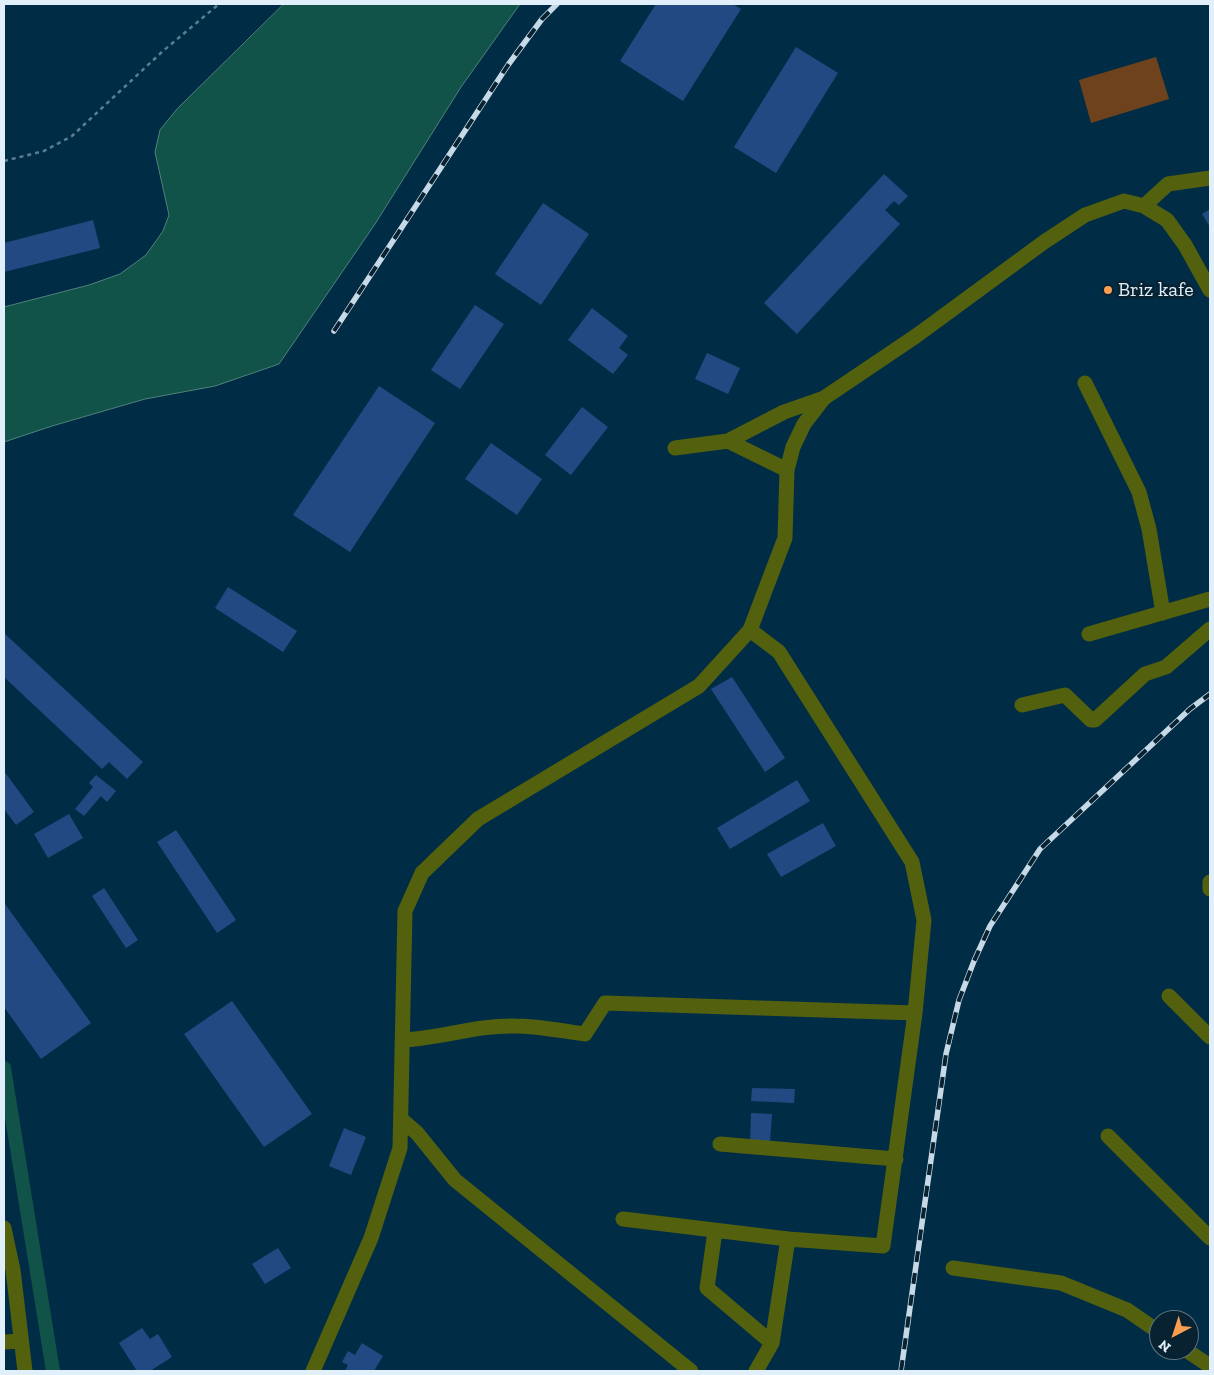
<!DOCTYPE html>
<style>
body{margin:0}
#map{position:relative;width:1214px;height:1375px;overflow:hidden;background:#002d45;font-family:"Zilla Slab",serif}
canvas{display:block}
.frame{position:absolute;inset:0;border:5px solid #e0effa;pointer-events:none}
.north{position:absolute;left:1149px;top:1310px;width:50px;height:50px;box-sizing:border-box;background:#082232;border:1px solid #5e7482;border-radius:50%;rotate:220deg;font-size:14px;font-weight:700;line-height:20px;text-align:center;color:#e0effa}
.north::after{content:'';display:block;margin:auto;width:18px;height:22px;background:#fb9e50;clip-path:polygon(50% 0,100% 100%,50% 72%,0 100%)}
</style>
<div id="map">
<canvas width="1214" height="1375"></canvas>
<div class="frame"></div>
<div class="north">N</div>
</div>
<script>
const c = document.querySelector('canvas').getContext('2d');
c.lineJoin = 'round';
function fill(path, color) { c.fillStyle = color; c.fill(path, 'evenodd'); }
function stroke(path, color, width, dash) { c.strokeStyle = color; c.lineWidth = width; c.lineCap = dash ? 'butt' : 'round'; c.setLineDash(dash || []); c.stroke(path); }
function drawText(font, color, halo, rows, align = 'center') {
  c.font = font + ' "Zilla Slab",serif'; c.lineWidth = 5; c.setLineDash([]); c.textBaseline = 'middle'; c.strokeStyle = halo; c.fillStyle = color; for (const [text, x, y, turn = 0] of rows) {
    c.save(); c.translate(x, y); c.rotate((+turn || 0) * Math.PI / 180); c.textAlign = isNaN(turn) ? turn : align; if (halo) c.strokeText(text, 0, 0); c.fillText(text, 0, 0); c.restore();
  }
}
const green = new Path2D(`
 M 1156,57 L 1169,99 L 1091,123 L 1079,80 Z`);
const water = new Path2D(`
 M 284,4 L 520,4 L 461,87 L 375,224 L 279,364 L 215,386 L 145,399 L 52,426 L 4,442 L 4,307 L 89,285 L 120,274 L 146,255 L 163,231 L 169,215 L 155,152 L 160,130 L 177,109 Z`);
const canal = new Path2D(`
 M 4,1068 L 53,1371`);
const building = new Path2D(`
 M 656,4 L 733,4 L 741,9 L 683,101 L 620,61 Z
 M 796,47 L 838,73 L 776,173 L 734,147 Z
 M 884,174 L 908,196 L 899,205 L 894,201 L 885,210 L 900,224 L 797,334 L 764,303 Z
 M 543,203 L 589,234 L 541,305 L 495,274 Z
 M 1210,209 L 1210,227 L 1202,214 Z
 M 93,220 L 100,248 L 4,272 L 4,243 Z
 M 475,305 L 504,324 L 460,389 L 431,370 Z
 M 592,308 L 628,336 L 619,348 L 628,355 L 613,374 L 568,340 Z
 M 707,353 L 740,368 L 728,394 L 695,379 Z
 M 379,386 L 435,423 L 350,552 L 293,515 Z
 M 582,407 L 608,427 L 571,475 L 545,455 Z
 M 491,443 L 542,479 L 517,515 L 465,479 Z
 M 228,587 L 297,631 L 283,652 L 215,608 Z
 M 4,633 L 143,762 L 127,779 L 109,762 L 102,769 L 4,677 Z
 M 732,677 L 785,758 L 765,772 L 711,689 Z
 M 4,771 L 34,812 L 16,825 L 4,809 Z
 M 96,775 L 116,791 L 107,802 L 101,796 L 84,816 L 75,809 L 93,787 L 89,783 Z
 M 797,780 L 810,801 L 730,849 L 717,828 Z
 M 69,814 L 83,838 L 48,858 L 34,834 Z
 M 823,823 L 836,846 L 781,877 L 767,854 Z
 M 176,830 L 236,920 L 217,933 L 157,842 Z
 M 104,888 L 138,940 L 126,948 L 92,896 Z
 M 5,904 L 91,1023 L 41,1059 L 4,1007 Z
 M 232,1001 L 312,1114 L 264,1147 L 184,1034 Z
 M 752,1088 L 795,1089 L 794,1103 L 751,1101 Z
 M 751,1113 L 772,1114 L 770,1143 L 750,1142 Z
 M 344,1128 L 366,1137 L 351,1175 L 329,1166 Z
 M 278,1248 L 291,1268 L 265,1284 L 252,1264 Z
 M 142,1328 L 150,1339 L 158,1334 L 172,1357 L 150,1371 L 137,1371 L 119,1343 Z
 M 362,1343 L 383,1356 L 374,1371 L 345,1371 L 348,1365 L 342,1362 L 348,1351 L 355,1355 Z`);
const path = new Path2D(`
 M 4,161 L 44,151 L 72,136 L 163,51 L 219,4`);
const minor = new Path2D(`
 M 1144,206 L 1168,184 L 1210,178
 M 1085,383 L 1139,492 L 1149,529 L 1163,613
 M 728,441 L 787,470
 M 675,448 L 728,441 L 784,412 L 824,398
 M 750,630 L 779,652 L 912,862 L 924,920 L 915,1013 L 883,1246 L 788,1239 L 772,1343 L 756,1371
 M 1089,634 L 1210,599
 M 1022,705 L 1065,695 L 1091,720 L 1095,720 L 1145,674 L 1166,667 L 1210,629
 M 1210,882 L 1210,889
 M 1169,996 L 1210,1037
 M 403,1040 C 441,1038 477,1025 515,1026 C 538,1026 562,1031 585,1034 L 605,1003 L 915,1013
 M 402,1120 L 417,1133 L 455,1180 L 691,1371
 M 1108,1136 L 1210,1238
 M 720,1144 L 896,1159
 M 623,1219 L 788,1239
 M 4,1228 L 13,1270 L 25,1371
 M 715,1231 L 707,1288 L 772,1343
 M 953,1268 L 1061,1283 L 1127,1310 L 1159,1332
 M 4,1342 L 21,1341
 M 1186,1350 L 1210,1366
 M 313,1371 L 371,1238 L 400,1148 L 405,911 L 422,873 L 478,819 L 699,686 L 750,630 L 785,538 L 787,470 L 793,447 L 804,424 L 824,398 L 916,336 L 1044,242 L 1085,215 L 1124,201 L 1144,206 L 1167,220 L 1185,245 L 1210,290`);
const rail = new Path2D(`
 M 334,331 L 508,65 L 542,19 L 557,4
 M 901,1371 L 946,1054 L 959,1000 L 974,961 L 990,926 L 1040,849 L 1190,709 L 1210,694`);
const markers = [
 [1108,290,5,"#fb9e50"]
];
const poiNames = [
 ["Briz kafe",1118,290]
];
fill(green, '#6e421c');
fill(water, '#115348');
stroke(water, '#4f827d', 1);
stroke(canal, '#115348', 14);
fill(building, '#234983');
stroke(path, '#5d7e90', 2.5, [4, 4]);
stroke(minor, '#53600e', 15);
stroke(rail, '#c7d9e6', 5.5);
stroke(rail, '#082232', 4, [11]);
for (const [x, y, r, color] of markers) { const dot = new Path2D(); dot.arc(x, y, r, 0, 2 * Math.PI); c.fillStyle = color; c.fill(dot); stroke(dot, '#082232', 2); }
drawText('20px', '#e0effa', '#082232', poiNames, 'left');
</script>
